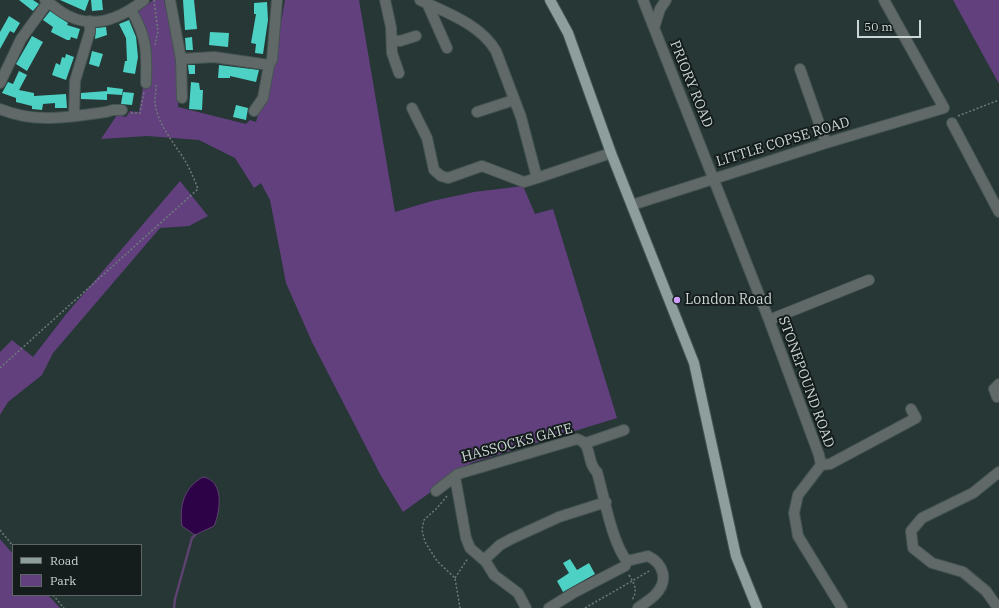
<!DOCTYPE html>
<style>
body{margin:0}
#map{position:relative;width:999px;height:608px;overflow:hidden;background:#263735;font-family:"IBM Plex Serif",serif}
canvas{display:block}
.legend{position:absolute;left:12px;top:544px;width:130px;height:52px;box-sizing:border-box;background:#151d1c;border:1px solid #5e6766;margin:0;padding:5px 7px;list-style:none;font-size:12px;color:#ccd6d5}
.legend li{display:flex;align-items:center;gap:8px;height:20px}
.legend b{width:20px;border:1px solid #5e6766}
.scale{position:absolute;left:857px;top:20px;width:64px;height:18px;box-sizing:border-box;border:2px solid #ccd6d5;border-top:0;padding-left:5px;font-size:12px;line-height:14px;white-space:nowrap;color:#ccd6d5;-webkit-text-stroke:3px #151d1c;paint-order:stroke}
</style>
<div id="map">
<canvas width="999" height="608"></canvas>
<ul class="legend">
<li><b style="height:5px;background:#8d9e9c"></b>Road</li>
<li><b style="height:11px;background:#62407e"></b>Park</li>
</ul>
<div class="scale">50 m</div>
</div>
<script>
const c = document.querySelector('canvas').getContext('2d');
c.lineJoin = 'round';
function fill(path, color) { c.fillStyle = color; c.fill(path, 'evenodd'); }
function stroke(path, color, width, dash) { c.strokeStyle = color; c.lineWidth = width; c.lineCap = dash ? 'butt' : 'round'; c.setLineDash(dash || []); c.stroke(path); }
function drawText(font, color, halo, rows, align = 'center') {
  c.font = font + ' "IBM Plex Serif",serif'; c.lineWidth = 4; c.setLineDash([]); c.textBaseline = 'middle'; c.strokeStyle = halo; c.fillStyle = color; for (const [text, x, y, turn = 0] of rows) {
    c.save(); c.translate(x, y); c.rotate((+turn || 0) * Math.PI / 180); c.textAlign = isNaN(turn) ? turn : align; if (halo) c.strokeText(text, 0, 0); c.fillText(text, 0, 0); c.restore();
  }
}
const green = new Path2D(`
 M 153,0 L 164,0 L 178,63 L 178,107 L 246,124 L 250,120 L 256,122 L 259,111 L 267,100 L 285,0 L 359,0 L 395,212 L 432,201 L 474,192 L 523,186 L 535,214 L 553,209 L 617,418 L 471,463 L 403,512 L 380,474 L 312,342 L 286,283 L 270,200 L 261,183 L 254,188 L 235,158 L 199,140 L 147,136 L 101,139 L 117,115 L 126,117 L 130,111 L 139,112 L 143,87 L 149,86 L 150,44 L 138,12 Z
 M 953,0 L 999,0 L 999,84 Z
 M 180,181 L 208,216 L 189,226 L 160,228 L 53,353 L 42,375 L 8,402 L 0,415 L 0,352 L 12,340 L 33,357 L 67,313 Z
 M 0,539 L 13,554 L 13,595 L 48,595 L 60,608 L 0,608 Z`);
const water = new Path2D(`
 M 203,477 C 224,480 221,510 214,526 L 195,535 L 182,526 C 179,506 184,487 203,477 Z`);
const stream = new Path2D(`
 M 174,608 L 175,599 L 192,538 L 195,535`);
const building = new Path2D(`
 M 19,0 L 33,0 L 39,4 L 33,11 Z
 M 60,0 L 89,0 L 85,11 Z
 M 91,0 L 102,0 L 103,10 L 92,11 Z
 M 183,0 L 194,0 L 197,29 L 185,30 Z
 M 267,2 L 268,20 L 263,54 L 255,53 L 256,44 L 251,43 L 256,14 L 254,14 L 254,3 Z
 M 50,11 L 68,23 L 67,25 L 80,29 L 77,39 L 71,37 L 70,40 L 67,40 L 51,32 L 53,27 L 43,20 Z
 M 9,16 L 20,23 L 14,33 L 10,31 L 0,49 L 0,32 Z
 M 129,20 L 136,37 L 138,57 L 135,74 L 123,72 L 125,61 L 127,61 L 126,38 L 119,24 Z
 M 106,27 L 107,35 L 95,39 L 96,28 Z
 M 210,32 L 229,33 L 228,47 L 209,45 Z
 M 32,36 L 43,42 L 27,71 L 16,64 Z
 M 192,37 L 193,50 L 186,50 L 185,38 Z
 M 92,51 L 103,54 L 99,67 L 89,64 Z
 M 66,54 L 74,57 L 66,80 L 52,75 L 56,63 L 60,65 L 62,57 L 65,58 Z
 M 188,65 L 195,65 L 195,74 L 189,74 Z
 M 219,65 L 259,70 L 256,82 L 230,76 L 230,78 L 218,78 Z
 M 19,71 L 27,75 L 19,90 L 34,93 L 34,96 L 66,94 L 67,108 L 55,108 L 55,103 L 43,104 L 42,110 L 32,109 L 32,106 L 16,102 L 16,98 L 2,93 L 8,82 L 13,84 Z
 M 191,82 L 199,83 L 200,90 L 203,90 L 202,110 L 189,109 Z
 M 107,87 L 123,89 L 122,95 L 107,94 L 107,100 L 81,99 L 81,93 L 107,91 Z
 M 123,92 L 134,93 L 132,105 L 121,104 Z
 M 236,105 L 248,108 L 246,120 L 233,117 Z
 M 570,559 L 577,570 L 589,563 L 595,574 L 563,592 L 557,581 L 569,573 L 563,563 Z`);
const path = new Path2D(`
 M 154,0 L 158,31 L 155,45
 M 131,113 L 140,113 L 144,92
 M 958,116 L 999,100
 M 0,368 L 198,189 C 193,176 188,164 180,153 C 170,138 157,121 155,103 C 155,97 156,91 156,85
 M 447,496 L 437,508 L 424,520 L 422,530 L 425,542 L 437,561 L 455,578 L 460,608
 M 0,530 L 13,546
 M 629,575 C 635,585 638,590 632,600
 M 455,578 L 468,558
 M 53,595 L 64,608
 M 585,608 L 651,570`);
const minor = new Path2D(`
 M 45,0 C 51,4 57,9 63,13 C 92,31 120,19 144,0
 M 170,0 L 181,59 L 214,57 L 269,65 L 272,60 L 277,0
 M 385,0 L 391,27 L 392,53 L 399,73
 M 420,0 C 447,13 480,24 496,51 L 521,117 L 537,178 L 611,153
 M 643,0 L 769,320 L 819,455 L 821,465 L 798,495 L 794,513 L 798,536 L 842,608
 M 427,3 L 447,48
 M 131,10 C 147,37 147,52 146,83
 M 654,28 L 660,9 L 666,0
 M 392,40 L 400,41 L 416,36
 M 181,59 L 182,98
 M 800,69 L 826,143
 M 0,83 L 21,39 L 48,2
 M 412,108 L 427,138 L 434,170 L 441,176 L 448,178 L 482,166 L 524,182 L 537,178
 M 0,109 C 37,124 68,117 106,112 L 113,110 L 122,110
 M 254,111 L 263,98 L 269,65
 M 477,112 L 514,100
 M 74,116 L 75,81 L 90,31 L 90,21
 M 952,123 L 999,212
 M 632,205 L 826,143 L 944,108 L 884,0
 M 769,320 L 869,280
 M 997,397 L 994,389 L 999,384
 M 586,443 L 624,430
 M 821,465 L 830,464 L 916,418 L 911,409
 M 455,477 L 466,538 L 470,548 L 486,562 L 494,575 L 518,593 L 526,608
 M 436,491 L 458,474 L 577,439 C 593,443 586,463 597,472 C 604,496 612,543 627,561 L 648,556 C 664,564 669,581 655,595 C 650,600 643,604 638,608
 M 484,560 L 500,545 L 511,539 L 559,517 L 606,502
 M 549,608 L 575,592 L 625,566 L 627,561
 M 998,608 L 986,591 L 963,572 L 932,563 L 913,548 L 911,531 L 922,518 L 973,493 L 999,472`);
const major = new Path2D(`
 M 550,0 L 568,33 L 611,153 L 694,363 L 736,556 L 757,608`);
const markers = [
 [677,300,4,"#d19dfe"]
];
const streetNames = [
 ["PRIORY ROAD",691,84,68],
 ["LITTLE COPSE ROAD",783,142,-17],
 ["STONEPOUND ROAD",806,382,70],
 ["HASSOCKS GATE",517,443,-15]
];
const poiNames = [
 ["London Road",685,300]
];
fill(green, '#62407e');
fill(water, '#2d0246');
stroke(water, '#5d4271', 1);
stroke(stream, '#5d4271', 2.5);
fill(building, '#4ed1c5');
stroke(minor, '#445452', 12);
stroke(major, '#445452', 12);
stroke(path, '#6d7b79', 1.5, [2, 2]);
stroke(minor, '#616968', 10);
stroke(major, '#8d9e9c', 10);
for (const [x, y, r, color] of markers) { const dot = new Path2D(); dot.arc(x, y, r, 0, 2 * Math.PI); c.fillStyle = color; c.fill(dot); stroke(dot, '#151d1c', 1.5); }
drawText('14px', '#ccd6d5', '#151d1c', streetNames);
drawText('14px', '#ccd6d5', '#151d1c', poiNames, 'left');
</script>
